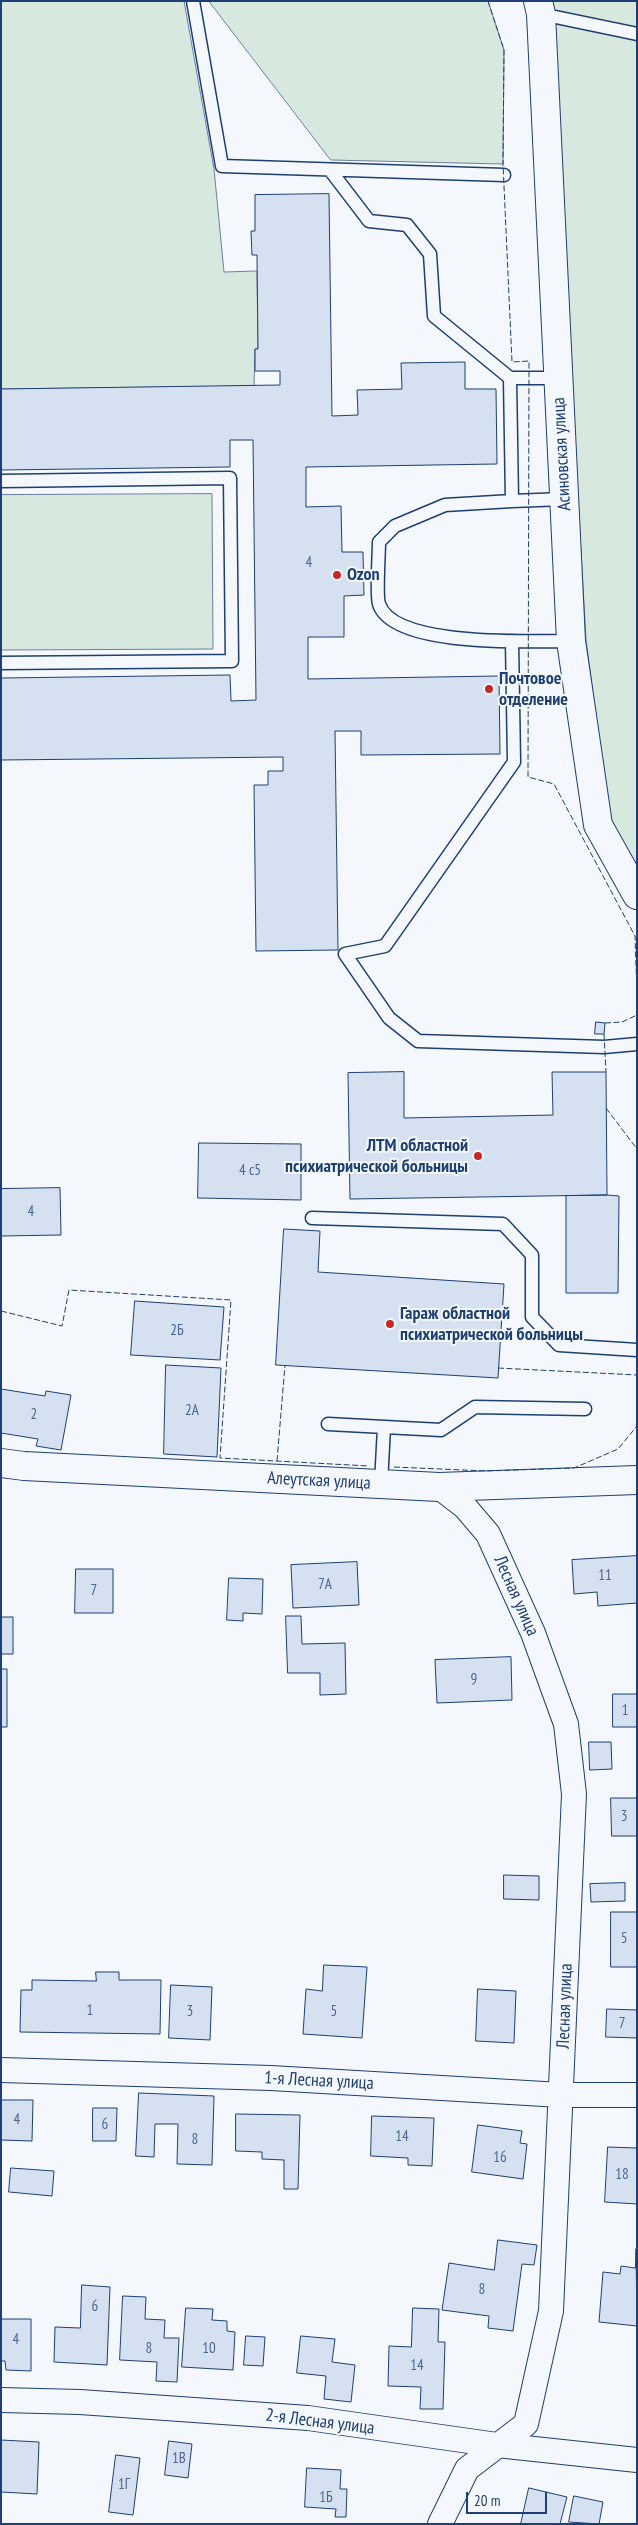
<!DOCTYPE html>
<meta charset="utf-8">
<style>
body{margin:0}
#map{position:relative;width:638px;height:2525px;overflow:hidden;background:#f4f7fb;font-family:"PT Sans Narrow",sans-serif}
canvas{display:block}
.frame{position:absolute;inset:0;border:2px solid #1d3f73;pointer-events:none}
.scale{position:absolute;left:466px;top:2492px;width:81px;height:22px;box-sizing:border-box;border:2px solid #1d3f73;border-top:0;padding-left:6px;font-size:15px;line-height:18px;white-space:nowrap;color:#1d3f73;-webkit-text-stroke:4px #f4f7fb;paint-order:stroke}
</style>
<div id="map">
<canvas width="638" height="2525"></canvas>
<div class="frame"></div>
<div class="scale">20 m</div>
</div>
<script>
const c = document.querySelector('canvas').getContext('2d');
c.lineJoin = 'round';
function fill(path, color) { c.fillStyle = color; c.fill(path, 'evenodd'); }
function stroke(path, color, width, dash) { c.strokeStyle = color; c.lineWidth = width; c.lineCap = dash ? 'butt' : 'round'; c.setLineDash(dash || []); c.stroke(path); }
function drawText(font, color, halo, rows, align = 'center') {
  c.font = font + ' "PT Sans Narrow",sans-serif'; c.lineWidth = 4; c.setLineDash([]); c.textBaseline = 'middle'; c.strokeStyle = halo; c.fillStyle = color; for (const [text, x, y, turn = 0] of rows) {
    c.save(); c.translate(x, y); c.rotate((+turn || 0) * Math.PI / 180); c.textAlign = isNaN(turn) ? turn : align; if (halo) c.strokeText(text, 0, 0); c.fillText(text, 0, 0); c.restore();
  }
}
const green = new Path2D(`
 M 1,1 L 184,1 L 214,169 L 224,272 L 257,271 L 258,349 L 255,349 L 254,386 L 1,389 Z
 M 209,1 L 488,1 L 504,50 L 503,164 L 331,160 Z
 M 548,1 L 637,1 L 637,873 L 610,821 L 586,640 L 560,177 Z
 M 212,494 L 213,649 L 1,650 L 1,495 Z`);
const building = new Path2D(`
 M 329,194 L 332,416 L 358,415 L 357,390 L 402,389 L 401,363 L 465,362 L 465,389 L 496,389 L 497,464 L 306,467 L 306,507 L 341,506 L 342,552 L 363,552 L 364,595 L 344,596 L 344,637 L 308,637 L 308,679 L 499,676 L 500,754 L 361,755 L 361,731 L 335,731 L 338,950 L 256,951 L 254,785 L 268,785 L 268,771 L 283,771 L 283,757 L 1,760 L 1,678 L 230,675 L 231,701 L 256,700 L 253,440 L 230,440 L 230,467 L 1,470 L 1,389 L 280,385 L 280,371 L 255,371 L 255,349 L 258,349 L 257,255 L 252,255 L 251,231 L 255,231 L 255,195 Z
 M 596,1022 L 605,1023 L 604,1034 L 595,1034 Z
 M 404,1072 L 404,1118 L 553,1115 L 552,1072 L 606,1072 L 607,1195 L 350,1199 L 348,1073 Z
 M 199,1143 L 301,1144 L 301,1200 L 198,1198 Z
 M 60,1188 L 61,1235 L 1,1236 L 1,1189 Z
 M 607,1195 L 619,1196 L 618,1293 L 566,1293 L 566,1196 Z
 M 284,1229 L 320,1231 L 318,1272 L 504,1284 L 498,1378 L 276,1365 Z
 M 135,1301 L 224,1307 L 220,1360 L 131,1355 Z
 M 166,1365 L 221,1368 L 217,1457 L 164,1454 Z
 M 1,1389 L 45,1396 L 46,1391 L 71,1395 L 61,1450 L 36,1446 L 38,1439 L 1,1433 Z
 M 637,1556 L 637,1603 L 598,1606 L 597,1592 L 574,1594 L 572,1560 Z
 M 357,1562 L 359,1605 L 293,1608 L 291,1565 Z
 M 76,1569 L 113,1569 L 113,1613 L 75,1613 Z
 M 229,1578 L 263,1579 L 262,1614 L 243,1613 L 243,1621 L 227,1620 Z
 M 286,1616 L 301,1616 L 302,1644 L 345,1643 L 346,1694 L 320,1695 L 320,1673 L 288,1673 Z
 M 1,1617 L 13,1617 L 13,1654 L 1,1654 Z
 M 511,1657 L 512,1700 L 437,1703 L 435,1660 Z
 M 1,1669 L 7,1669 L 7,1727 L 1,1727 Z
 M 613,1694 L 637,1694 L 637,1727 L 613,1727 Z
 M 589,1742 L 611,1742 L 612,1769 L 590,1770 Z
 M 611,1798 L 637,1798 L 637,1836 L 612,1836 Z
 M 504,1875 L 539,1876 L 539,1900 L 504,1899 Z
 M 625,1883 L 625,1901 L 591,1902 L 590,1884 Z
 M 611,1912 L 637,1912 L 637,1967 L 611,1967 Z
 M 324,1965 L 367,1967 L 362,2038 L 303,2034 L 306,1989 L 322,1991 Z
 M 96,1972 L 119,1972 L 119,1980 L 161,1980 L 160,2034 L 20,2032 L 21,1990 L 32,1990 L 32,1980 L 96,1981 Z
 M 171,1985 L 212,1987 L 210,2040 L 169,2038 Z
 M 478,1989 L 516,1991 L 514,2043 L 476,2041 Z
 M 607,2009 L 637,2010 L 637,2038 L 606,2037 Z
 M 139,2093 L 214,2096 L 212,2165 L 177,2164 L 178,2124 L 155,2124 L 154,2157 L 136,2156 Z
 M 1,2100 L 33,2100 L 32,2141 L 1,2140 Z
 M 93,2108 L 117,2108 L 116,2141 L 93,2141 Z
 M 236,2114 L 300,2115 L 298,2189 L 284,2189 L 284,2160 L 262,2159 L 262,2152 L 236,2151 Z
 M 372,2116 L 434,2118 L 432,2166 L 408,2165 L 408,2158 L 371,2156 Z
 M 478,2125 L 522,2131 L 520,2143 L 527,2144 L 523,2179 L 472,2172 Z
 M 608,2147 L 637,2148 L 637,2204 L 605,2202 Z
 M 11,2168 L 54,2171 L 52,2196 L 9,2192 Z
 M 498,2240 L 537,2245 L 534,2265 L 522,2264 L 513,2331 L 488,2328 L 489,2316 L 442,2310 L 449,2263 L 494,2270 Z
 M 636,2249 L 637,2326 L 599,2322 L 603,2272 L 620,2274 L 621,2266 L 635,2268 Z
 M 82,2285 L 110,2287 L 107,2365 L 54,2362 L 55,2327 L 80,2328 Z
 M 123,2296 L 146,2297 L 145,2319 L 165,2320 L 164,2338 L 179,2338 L 177,2382 L 156,2381 L 157,2362 L 120,2360 Z
 M 186,2308 L 213,2309 L 212,2320 L 227,2321 L 227,2331 L 235,2332 L 233,2370 L 182,2367 Z
 M 413,2308 L 439,2309 L 438,2342 L 445,2342 L 443,2409 L 420,2409 L 421,2387 L 388,2386 L 389,2346 L 411,2347 Z
 M 1,2319 L 31,2319 L 31,2371 L 6,2370 L 5,2361 L 1,2361 Z
 M 246,2336 L 265,2337 L 263,2366 L 244,2365 Z
 M 301,2336 L 335,2339 L 332,2362 L 355,2365 L 351,2402 L 324,2399 L 326,2376 L 297,2373 Z
 M 1,2440 L 39,2442 L 37,2494 L 1,2492 Z
 M 169,2441 L 192,2444 L 188,2478 L 165,2475 Z
 M 116,2455 L 140,2458 L 133,2515 L 109,2512 Z
 M 307,2468 L 341,2470 L 340,2489 L 347,2489 L 346,2517 L 335,2517 L 336,2509 L 305,2507 Z
 M 529,2488 L 567,2497 L 560,2524 L 521,2524 Z
 M 574,2496 L 603,2502 L 599,2524 L 569,2522 Z`);
const lane = new Path2D(`
 M 193,1 L 222,166 L 504,175
 M 541,14 L 637,34
 M 330,170 L 369,221 L 407,225 L 430,254 L 434,316 L 510,378 L 512,501 L 445,505 L 395,526 L 379,542 C 379,554 376,595 379,604 C 393,648 532,641 571,641
 M 510,378 L 558,378
 M 1,481 L 230,478 L 232,661 L 1,663
 M 512,501 L 564,499
 M 512,641 L 514,762 L 385,946 L 345,954 L 389,1018 L 418,1041 L 604,1047 L 637,1044
 M 312,1218 L 503,1224 L 532,1255 L 532,1317 L 559,1345 L 637,1350
 M 328,1424 L 441,1430 L 475,1407 L 585,1409
 M 381,1484 L 384,1427`);
const street = new Path2D(`
 M 439,1487 L 465,1507 L 488,1534 L 533,1633 L 566,1724 L 574,1794 L 551,2311 L 526,2424 L 467,2469 L 440,2524
 M 1,2070 L 271,2078 L 561,2095 L 637,2095
 M 1,2400 L 80,2402 L 308,2418 L 497,2445 L 637,2460`);
const secondary = new Path2D(`
 M 538,1 L 541,14 L 571,641 L 598,825 L 637,895
 M 1,1463 L 24,1466 L 439,1487 L 637,1480`);
const fence = new Path2D(`
 M 488,1 L 504,50 L 503,164 L 512,362 L 529,361 L 528,777 L 554,784 L 635,936 L 637,993
 M 605,1023 L 622,1022 L 637,1015
 M 604,1034 L 606,1072
 M 606,1108 L 637,1149
 M 1,1311 L 62,1326 L 69,1290 L 231,1300 L 220,1458 L 369,1466
 M 498,1368 L 637,1375
 M 277,1461 L 285,1365
 M 394,1467 L 486,1471 L 574,1468 L 618,1449 L 637,1426`);
const markers = [
 [337,575,5,"#c62828"],
 [489,689,5,"#c62828"],
 [478,1156,5,"#c62828"],
 [390,1324,5,"#c62828"]
];
const numberNames = [
 ["4",309,563],
 ["4 с5",250,1171],
 ["4",31,1212],
 ["2Б",177,1331],
 ["2А",192,1411],
 ["2",34,1415],
 ["11",605,1576],
 ["7А",325,1585],
 ["7",94,1591],
 ["9",474,1680],
 ["1",625,1711],
 ["3",624,1817],
 ["5",624,1939],
 ["1",90,2011],
 ["3",190,2012],
 ["5",334,2012],
 ["7",622,2024],
 ["4",17,2120],
 ["6",105,2125],
 ["14",402,2137],
 ["8",195,2140],
 ["16",500,2158],
 ["18",622,2175],
 ["8",482,2290],
 ["6",95,2307],
 ["4",16,2340],
 ["8",149,2349],
 ["10",209,2349],
 ["14",417,2366],
 ["1В",179,2459],
 ["1Г",124,2485],
 ["1Б",326,2498]
];
const streetNames = [
 ["Асиновская улица",562,454,-93],
 ["Алеутская улица",319,1481,3],
 ["Лесная улица",516,1596,66],
 ["Лесная улица",565,2006,-88],
 ["1-я Лесная улица",319,2081,3],
 ["2-я Лесная улица",320,2422,7]
];
const poiNames = [
 ["Ozon",347,575],
 ["Почтовое",499,679],
 ["отделение",499,700],
 ["ЛТМ областной",468,1146,"right"],
 ["психиатрической больницы",468,1167,"right"],
 ["Гараж областной",400,1314],
 ["психиатрической больницы",400,1335]
];
fill(green, '#d7e8df');
stroke(green, '#687fa3', 1);
fill(building, '#d5e0f0');
stroke(building, '#1d3f73', 1);
stroke(lane, '#1d3f73', 15);
stroke(street, '#1d3f73', 26);
stroke(secondary, '#1d3f73', 30);
stroke(lane, '#f4f7fb', 12);
stroke(street, '#f4f7fb', 24);
stroke(secondary, '#f4f7fb', 28);
stroke(fence, '#1d3f73', 1, [6, 2.5]);
for (const [x, y, r, color] of markers) { const dot = new Path2D(); dot.arc(x, y, r, 0, 2 * Math.PI); c.fillStyle = color; c.fill(dot); stroke(dot, '#f4f7fb', 2); }
drawText('15px', '#4b6792', null, numberNames);
drawText('18px', '#1d3f73', '#f4f7fb', streetNames);
drawText('bold 18px', '#1d3f73', '#f4f7fb', poiNames, 'left');
</script>
